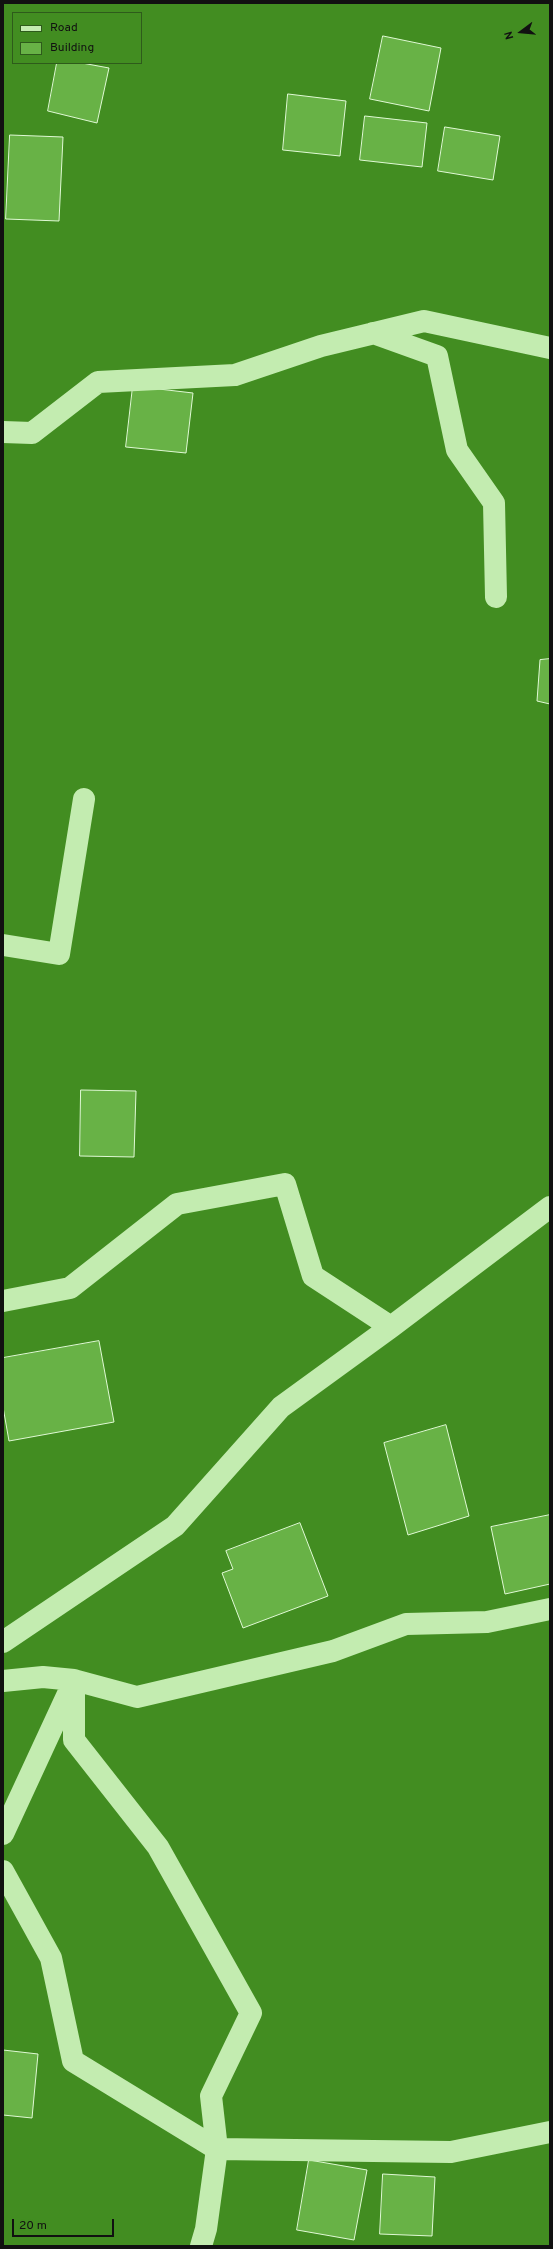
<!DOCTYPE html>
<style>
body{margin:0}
#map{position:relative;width:553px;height:2249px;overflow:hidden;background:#428d21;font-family:Overpass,sans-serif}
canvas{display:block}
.frame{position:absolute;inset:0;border:4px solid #111;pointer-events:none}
.legend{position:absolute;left:12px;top:12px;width:130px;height:52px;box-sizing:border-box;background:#428d21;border:1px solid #2e5b1b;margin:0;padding:5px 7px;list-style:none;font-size:12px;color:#111}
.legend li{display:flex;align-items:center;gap:8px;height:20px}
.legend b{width:20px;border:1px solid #2e5b1b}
.north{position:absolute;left:501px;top:12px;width:40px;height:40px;-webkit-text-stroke:3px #428d21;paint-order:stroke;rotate:254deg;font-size:11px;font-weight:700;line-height:16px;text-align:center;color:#111}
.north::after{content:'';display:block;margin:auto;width:14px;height:18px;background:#111;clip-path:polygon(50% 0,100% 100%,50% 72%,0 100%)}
.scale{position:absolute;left:12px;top:2219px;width:102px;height:18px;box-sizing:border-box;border:2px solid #111;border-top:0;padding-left:5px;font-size:12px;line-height:14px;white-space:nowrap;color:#111;-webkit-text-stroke:3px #428d21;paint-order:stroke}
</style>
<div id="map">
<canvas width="553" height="2249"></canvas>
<div class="frame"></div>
<ul class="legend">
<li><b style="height:5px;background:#c3ecb0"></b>Road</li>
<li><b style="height:11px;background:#68b246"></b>Building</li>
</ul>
<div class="north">N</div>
<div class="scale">20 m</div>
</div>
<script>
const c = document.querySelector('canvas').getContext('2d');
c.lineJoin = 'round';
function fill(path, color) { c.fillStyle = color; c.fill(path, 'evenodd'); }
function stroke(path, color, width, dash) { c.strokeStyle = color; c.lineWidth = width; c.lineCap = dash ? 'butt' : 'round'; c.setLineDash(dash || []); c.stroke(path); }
const building = new Path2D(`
 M 383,36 L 441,48 L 429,111 L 370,99 Z
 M 57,63 L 82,63 L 109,68 L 97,123 L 48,111 Z
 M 288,94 L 346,101 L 340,156 L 283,150 Z
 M 365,116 L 427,123 L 422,167 L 360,160 Z
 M 445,127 L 500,136 L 493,180 L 438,171 Z
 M 10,135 L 63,137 L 59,221 L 6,219 Z
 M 133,386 L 193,393 L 186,453 L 126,447 Z
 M 550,659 L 550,704 L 537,701 L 540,660 Z
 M 81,1090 L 136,1091 L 134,1157 L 80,1156 Z
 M 99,1341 L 114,1422 L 9,1441 L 3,1407 L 3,1358 Z
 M 446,1425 L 469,1516 L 408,1535 L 384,1443 Z
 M 550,1515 L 550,1584 L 505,1594 L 491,1527 Z
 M 300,1523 L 328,1596 L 243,1628 L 222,1573 L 233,1569 L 226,1551 Z
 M 3,2050 L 38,2054 L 32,2118 L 3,2115 Z
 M 309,2160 L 367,2170 L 354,2240 L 297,2230 Z
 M 383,2174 L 435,2177 L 432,2236 L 380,2234 Z`);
const minor = new Path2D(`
 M 373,333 L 437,356 L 457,450 L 494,503 L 496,597
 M 3,432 L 32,433 L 98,382 L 235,375 L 321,346 L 424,321 L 550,348
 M 3,945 L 59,954 L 84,799
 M 3,1301 L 70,1288 L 177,1204 L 285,1184 L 313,1276 L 391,1327
 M 3,1642 L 175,1526 L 281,1407 L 391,1327 L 550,1207
 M 74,1680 L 74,1740 L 158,1847 L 251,2013 L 211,2096 L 217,2149 L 206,2229 L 201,2246
 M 3,1681 L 43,1677 L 74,1680 L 137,1697 L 333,1651 L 406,1624 L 487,1622 L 550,1609
 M 3,1834 L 71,1687
 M 3,1871 L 51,1958 L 73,2061 L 217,2149 L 451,2152 L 550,2132`);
fill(building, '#68b246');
stroke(building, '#e0f9d5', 1);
stroke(minor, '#c3ecb0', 22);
</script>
